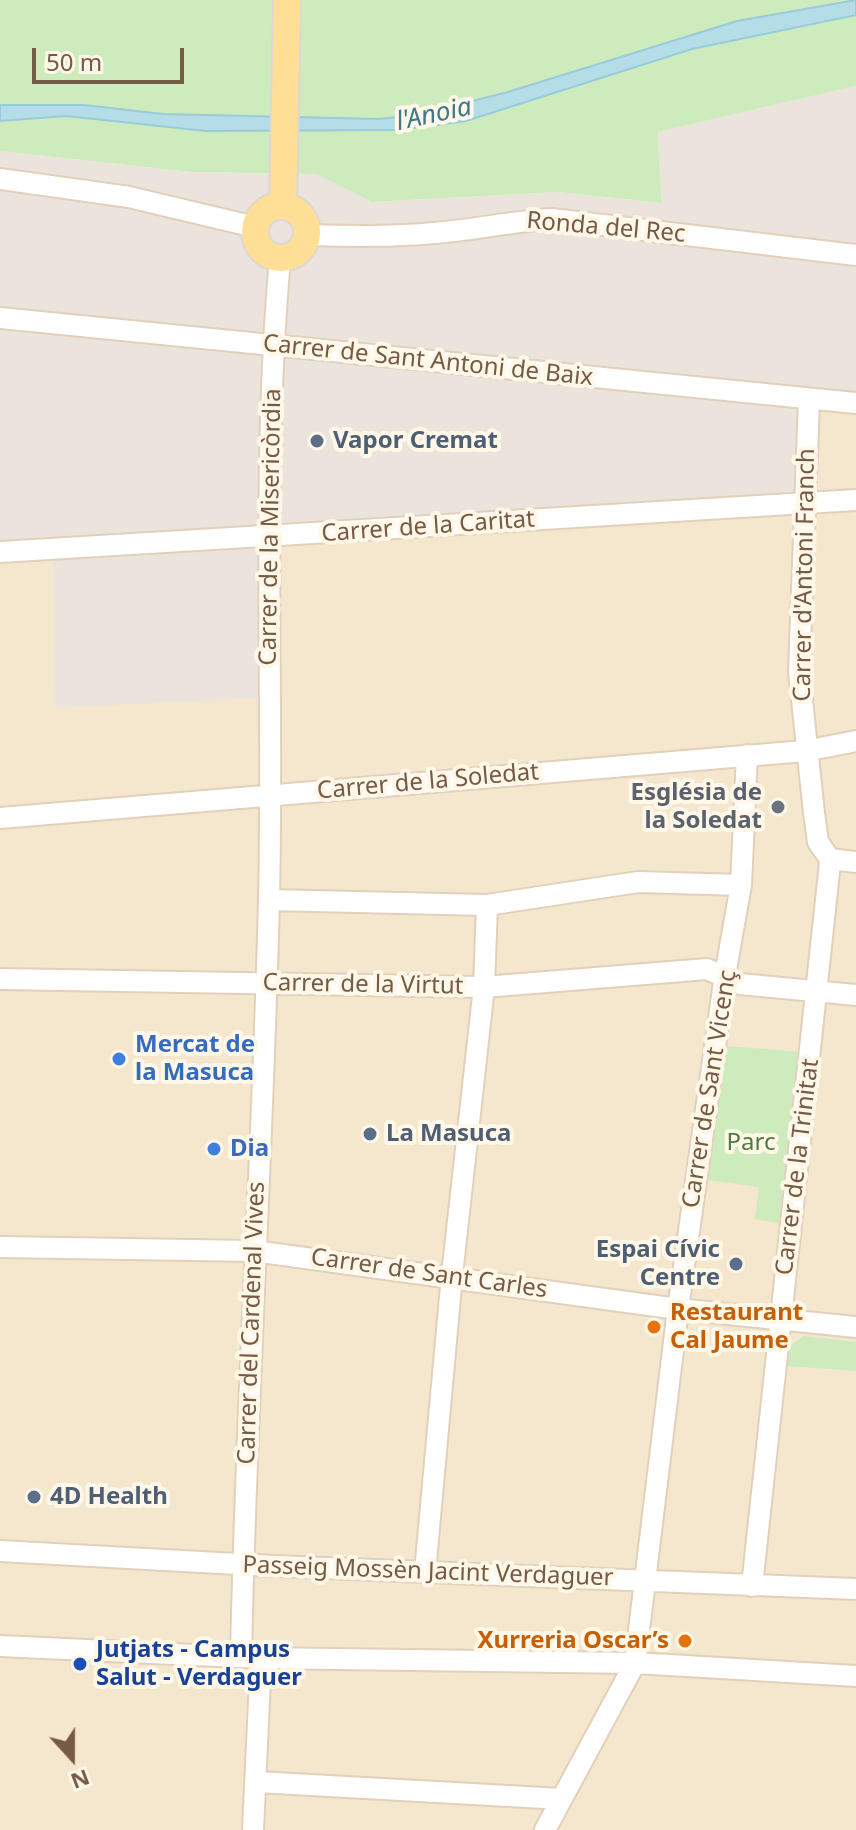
<!DOCTYPE html>
<meta charset="utf-8">
<style>
body{margin:0}
#map{position:relative;width:856px;height:1830px;overflow:hidden;background:#fdf4e0;font-family:"Noto Sans",sans-serif}
canvas{display:block}
.north{position:absolute;left:32px;top:1718px;width:80px;height:80px;-webkit-text-stroke:6px #fff7e7;paint-order:stroke;rotate:159deg;font-size:22px;font-weight:700;line-height:32px;text-align:center;color:#755a46}
.north::after{content:'';display:block;margin:auto;width:28px;height:36px;background:#755a46;clip-path:polygon(50% 0,100% 100%,50% 72%,0 100%)}
.scale{position:absolute;left:32px;top:48px;width:152px;height:36px;box-sizing:border-box;border:4px solid #755a46;border-top:0;padding-left:10px;font-size:24px;line-height:28px;white-space:nowrap;color:#755a46;-webkit-text-stroke:6px #fff7e7;paint-order:stroke}
</style>
<div id="map">
<canvas width="856" height="1830"></canvas>
<div class="north">N</div>
<div class="scale">50 m</div>
</div>
<script>
const c = document.querySelector('canvas').getContext('2d');
c.lineJoin = 'round';
function fill(path, color) { c.fillStyle = color; c.fill(path, 'evenodd'); }
function stroke(path, color, width, dash) { c.strokeStyle = color; c.lineWidth = width; c.lineCap = dash ? 'butt' : 'round'; c.setLineDash(dash || []); c.stroke(path); }
function drawText(font, color, halo, rows, align = 'center') {
  c.font = font + ' "Noto Sans",sans-serif'; c.lineWidth = 8; c.setLineDash([]); c.textBaseline = 'middle'; c.strokeStyle = halo; c.fillStyle = color; for (const [text, x, y, turn = 0] of rows) {
    c.save(); c.translate(x, y); c.rotate((+turn || 0) * Math.PI / 180); c.textAlign = isNaN(turn) ? turn : align; if (halo) c.strokeText(text, 0, 0); c.fillText(text, 0, 0); c.restore();
  }
}
const residential = new Path2D(`
 M 856,409 L 856,1830 L 0,1830 L 0,564 L 53,561 L 272,532 L 801,412 Z`);
const industrial = new Path2D(`
 M 856,86 L 856,409 L 802,413 L 800,497 L 272,532 L 274,697 L 55,708 L 53,561 L 0,564 L 0,151 L 191,172 L 317,174 L 372,202 L 558,192 L 662,203 L 656,132 Z`);
const green = new Path2D(`
 M 0,0 L 854,0 L 737,21 L 508,92 L 417,115 L 379,119 L 163,114 L 84,105 L 0,105 Z
 M 856,15 L 856,86 L 657,132 L 662,203 L 558,192 L 372,202 L 316,174 L 191,172 L 0,151 L 0,121 L 66,116 L 206,131 L 399,130 L 466,121 L 692,49 Z
 M 727,1046 L 801,1052 L 779,1223 L 755,1219 L 759,1187 L 707,1180 Z
 M 803,1336 L 856,1342 L 856,1371 L 788,1366 L 789,1348 Z`);
const water = new Path2D(`
 M 856,0 L 856,15 L 692,49 L 466,121 L 399,130 L 206,131 L 66,116 L 0,121 L 0,105 L 84,105 L 163,114 L 379,119 L 417,115 L 508,92 L 737,21 Z`);
const minor = new Path2D(`
 M 0,179 L 129,197 L 255,227
 M 308,235 C 350,236 392,237 434,233 C 474,230 512,221 552,219 L 856,255
 M 0,318 L 856,403
 M 0,552 L 856,500
 M 0,818 L 805,751 L 856,741
 M 830,859 L 856,862
 M 269,900 L 487,905 L 638,882 L 741,885
 M 0,979 L 484,987 L 707,969 L 740,984 L 856,995
 M 0,1247 L 254,1251 L 678,1309 L 856,1327
 M 0,1551 L 274,1566 L 856,1589
 M 425,1572 L 452,1275 L 484,987 L 487,905
 M 752,1586 L 829,872 L 830,859 L 818,842 L 814,813 L 799,672 L 809,399
 M 0,1646 L 261,1658 L 635,1663 L 856,1676
 M 241,1657 C 246,1404 263,1151 269,898 C 274,685 261,472 280,259
 M 257,1782 L 562,1799
 M 253,1830 L 261,1658
 M 545,1830 L 635,1663 L 678,1309 L 725,975 L 741,885 L 747,755`);
const major = new Path2D(`
 M255 232a26 26 0 1 1 52 0a26 26 0 1 1-52 0Z
 M 283,206 L 287,0`);
const markers = [
 [317,441,8,"#5c6f8a"],
 [778,807,8,"#6b7280"],
 [119,1059,8,"#3f7fe0"],
 [370,1134,8,"#5c6f8a"],
 [214,1149,8,"#3f7fe0"],
 [736,1264,8,"#5c6f8a"],
 [654,1327,8,"#e8710a"],
 [34,1497,8,"#5c6f8a"],
 [685,1641,8,"#e8710a"],
 [80,1664,8,"#1a4fb4"]
];
const streetNames = [
 ["Ronda del Rec",606,228,5],
 ["Carrer de Sant Antoni de Baix",428,361,6],
 ["Carrer de la Misericòrdia",271,527,-89],
 ["Carrer de la Caritat",428,527,-4],
 ["Carrer d'Antoni Franch",805,575,-89],
 ["Carrer de la Soledat",428,782,-5],
 ["Carrer de la Virtut",363,985,1],
 ["Carrer de Sant Vicenç",710,1089,-81],
 ["Carrer de la Trinitat",798,1167,-83],
 ["Carrer de Sant Carles",429,1274,8],
 ["Carrer del Cardenal Vives",252,1323,-88],
 ["Passeig Mossèn Jacint Verdaguer",428,1572,2]
];
const serviceNames = [
 ["Vapor Cremat",333,441],
 ["La Masuca",386,1134],
 ["Espai Cívic",720,1250,"right"],
 ["Centre",720,1278,"right"],
 ["4D Health",50,1497]
];
const worshipNames = [
 ["Església de",762,793],
 ["la Soledat",762,821]
];
const shopNames = [
 ["Mercat de",135,1045],
 ["la Masuca",135,1073],
 ["Dia",230,1149]
];
const parkNames = [
 ["Parc",751,1143]
];
const foodNames = [
 ["Restaurant",670,1313],
 ["Cal Jaume",670,1341],
 ["Xurreria Oscar’s",669,1641,"right"]
];
const transitNames = [
 ["Jutjats - Campus",96,1650],
 ["Salut - Verdaguer",96,1678]
];
const waterNames = [
 ["l'Anoia",434,115,-12]
];
fill(residential, '#f5e6ce');
fill(industrial, '#ebe4dc');
fill(green, '#ceebbe');
fill(water, '#b4dde7');
stroke(water, '#99ccda', 2);
stroke(minor, '#e2d0bb', 24);
stroke(major, '#ded7d3', 30);
stroke(minor, '#fff', 20);
stroke(major, '#ffde95', 26);
for (const [x, y, r, color] of markers) { const dot = new Path2D(); dot.arc(x, y, r, 0, 2 * Math.PI); c.fillStyle = color; c.fill(dot); stroke(dot, '#fff7e7', 3); }
drawText('24px', '#755a46', '#fff7e7', streetNames);
drawText('bold 24px', '#4e5e75', '#fff7e7', serviceNames, 'left');
drawText('bold 24px', '#5b616d', '#fff7e7', worshipNames, 'right');
drawText('bold 24px', '#366cbe', '#fff7e7', shopNames, 'left');
drawText('24px', '#4c7c3e', '#fff7e7', parkNames);
drawText('bold 24px', '#c56008', '#fff7e7', foodNames, 'left');
drawText('bold 24px', '#164399', '#fff7e7', transitNames, 'left');
drawText('italic 26px', '#3f798a', '#fff7e7', waterNames);
</script>
